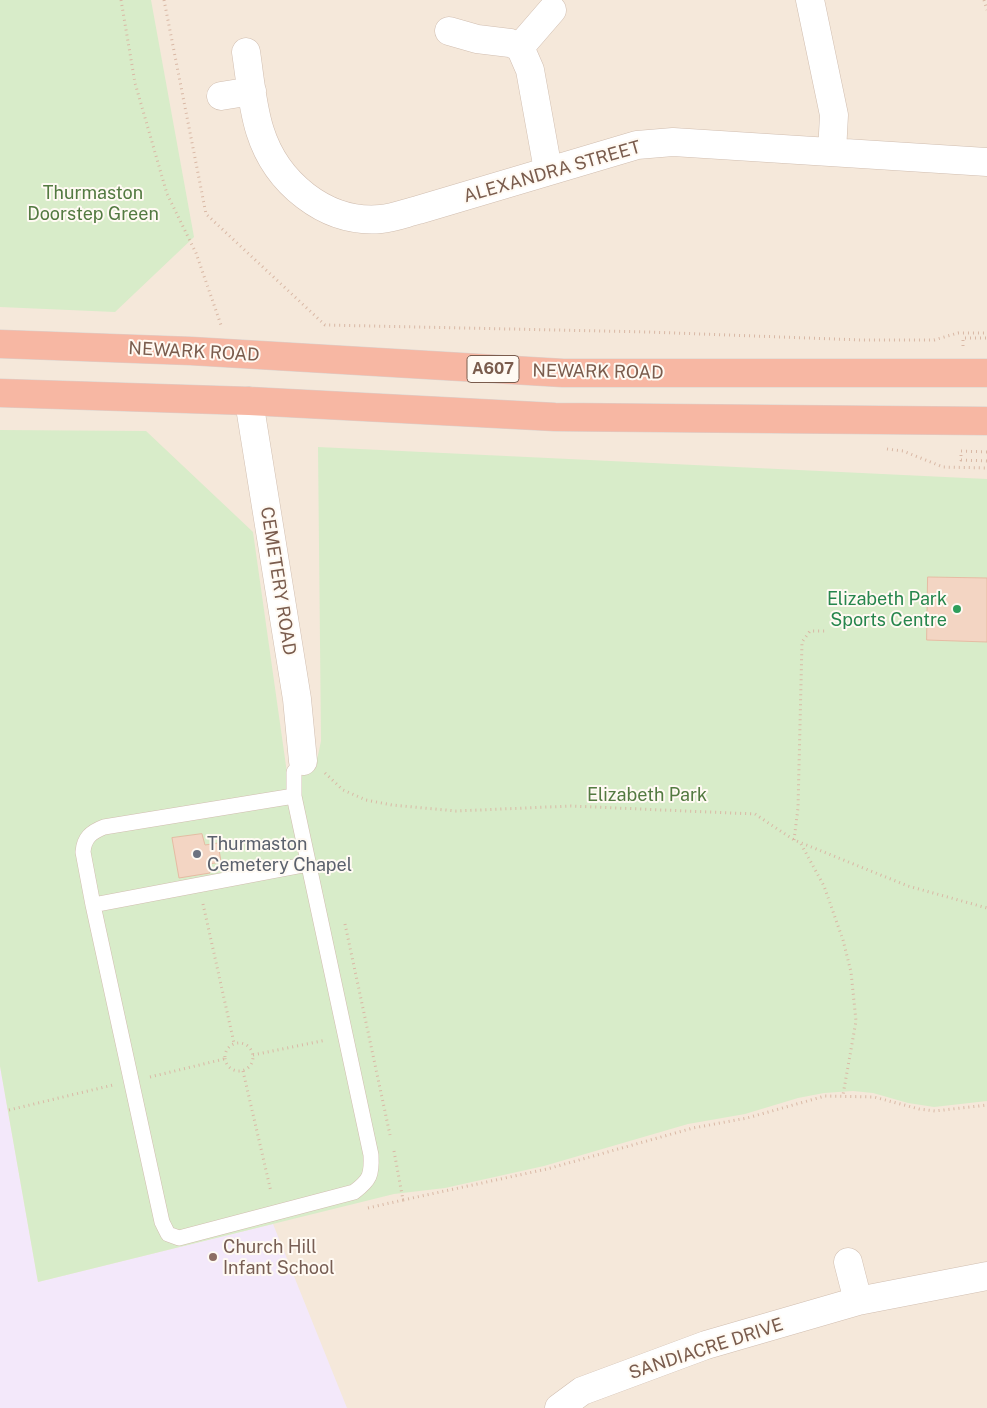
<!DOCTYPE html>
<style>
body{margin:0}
canvas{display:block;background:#fdf6ec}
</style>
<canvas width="987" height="1408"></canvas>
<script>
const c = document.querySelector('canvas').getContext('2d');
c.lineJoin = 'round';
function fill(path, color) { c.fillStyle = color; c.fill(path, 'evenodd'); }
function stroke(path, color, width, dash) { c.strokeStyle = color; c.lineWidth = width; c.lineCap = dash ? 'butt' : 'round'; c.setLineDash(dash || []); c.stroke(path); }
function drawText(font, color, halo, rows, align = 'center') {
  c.font = font + ' "Public Sans",sans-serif'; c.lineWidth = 4; c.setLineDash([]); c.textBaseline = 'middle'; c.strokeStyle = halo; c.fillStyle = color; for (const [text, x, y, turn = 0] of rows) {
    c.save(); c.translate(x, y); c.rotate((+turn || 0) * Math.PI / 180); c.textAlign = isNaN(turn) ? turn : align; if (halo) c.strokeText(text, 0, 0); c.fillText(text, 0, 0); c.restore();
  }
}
const residential = new Path2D(`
 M 0,0 L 987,0 L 987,1408 L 0,1408 Z`);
const education = new Path2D(`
 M 0,1066 L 38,1282 L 273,1224 L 347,1408 L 0,1408 Z`);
const green = new Path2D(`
 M 0,0 L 151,0 L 194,237 L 115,312 L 0,307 Z
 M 0,430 L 146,431 L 253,532 L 288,780 C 315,774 316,766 321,741 L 318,447 L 987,479 L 987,1101 L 934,1107 L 908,1103 L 873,1093 L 853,1091 L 824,1093 L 798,1098 L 745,1114 L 688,1124 L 544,1166 L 445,1188 L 394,1194 L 38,1282 L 0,1066 Z`);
const building = new Path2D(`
 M 928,577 L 987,578 L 987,642 L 927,640 Z
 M 202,834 L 205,845 L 218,843 L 221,862 L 209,864 L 210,873 L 179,878 L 172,838 Z`);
const path = new Path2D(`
 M 121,0 L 135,83 L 167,194 L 196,253 L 221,325
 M 164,0 L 206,214 L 325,325 L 648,332 L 861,340 L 934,340 L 958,333 L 987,333
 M 984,0 L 987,10
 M 963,346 L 963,338 L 987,338
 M 887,449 L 903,451 L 943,467 L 987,468
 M 987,452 L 961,451 L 961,460 L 987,461
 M 325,773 L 343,790 L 366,800 L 392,805 L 456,811 L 571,806 L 755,814 L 794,840 L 908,886 L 987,908
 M 794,840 L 798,808 L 802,642 L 810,631 L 826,631
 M 801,844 L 824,886 L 843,940 L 851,972 L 856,1021 L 843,1095
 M 203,904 L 234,1043
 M 345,924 L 390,1135
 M225 1057a14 14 0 1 1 28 0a14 14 0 1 1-28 0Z
 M 253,1055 L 326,1040
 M 243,1071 L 271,1192
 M 150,1077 L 224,1059
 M 9,1110 L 113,1085
 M 394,1151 L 403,1200 L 547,1169 L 693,1128 L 747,1118 L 825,1096 L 874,1097 L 919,1109 L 935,1111 L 987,1105
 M 368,1208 L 403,1200`);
const lane = new Path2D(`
 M 294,796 L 104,827 C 91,832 84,838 83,852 L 93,905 L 162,1222 L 168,1234 L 179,1238 L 354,1192 C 370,1180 372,1175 371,1155 L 294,796 L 294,772 L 303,761
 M 93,905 L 309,864`);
const street = new Path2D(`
 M 810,0 L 834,115 L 832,152
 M 449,31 L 477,39 L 510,43 L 520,47 L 530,70 L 548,170
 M 520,47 L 552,10
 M 246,52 C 250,78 252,106 260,131 C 276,182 325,224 381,219 C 393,218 406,213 418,210 L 637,145 L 673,142 L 987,162
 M 221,96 L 252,91
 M 249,401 L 297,699 L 303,761
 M 848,1262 L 858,1301
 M 559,1408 L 582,1391 L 706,1345 L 858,1301 L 987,1276`);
const highway = new Path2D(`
 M 0,344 L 191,351 L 563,373 L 987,373
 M 0,393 L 249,401 L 555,417 L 987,421`);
const markers = [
 [957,609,5,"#2e9e5b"],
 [197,854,5,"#6b7280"],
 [213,1257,5,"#8d6e63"]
];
const shields = [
 [493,369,52]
];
const shieldNames = [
 ["A607",493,369]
];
const streetNames = [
 ["ALEXANDRA STREET",552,172,-16],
 ["NEWARK ROAD",194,352,3],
 ["NEWARK ROAD",598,372,1],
 ["CEMETERY ROAD",278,581,81],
 ["SANDIACRE DRIVE",706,1349,-18]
];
const parkNames = [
 ["Thurmaston",93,193],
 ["Doorstep Green",93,214],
 ["Elizabeth Park",647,795]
];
const leisureNames = [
 ["Elizabeth Park",947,599],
 ["Sports Centre",947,620]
];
const worshipNames = [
 ["Thurmaston",207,844],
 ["Cemetery Chapel",207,865]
];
const educationNames = [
 ["Church Hill",223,1247],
 ["Infant School",223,1268]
];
fill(residential, '#f5e8da');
fill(education, '#f3e8fa');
fill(green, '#d8ecc9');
fill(building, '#f3d5c3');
stroke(building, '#e6bba3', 1);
stroke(lane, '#d1beb0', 16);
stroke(street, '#d1beb0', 29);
stroke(highway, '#dad1cd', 29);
stroke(path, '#d9b8a5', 3, [1, 4]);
stroke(lane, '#fff', 15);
stroke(street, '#fff', 28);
stroke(highway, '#f7b7a3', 28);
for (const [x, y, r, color] of markers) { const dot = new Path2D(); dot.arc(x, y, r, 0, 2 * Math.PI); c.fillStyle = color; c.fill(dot); stroke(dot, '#fffaf3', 2); }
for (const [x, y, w] of shields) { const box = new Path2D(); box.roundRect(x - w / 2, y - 13.5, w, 27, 4); c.fillStyle = '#fffaf3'; c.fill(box); stroke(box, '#7a5c4d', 1); }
drawText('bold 16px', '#7a5c4d', null, shieldNames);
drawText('18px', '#7a5c4d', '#fffaf3', streetNames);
drawText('18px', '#537a41', '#fffaf3', parkNames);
drawText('18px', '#27864d', '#fffaf3', leisureNames, 'right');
drawText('18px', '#5b616d', '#fffaf3', worshipNames, 'left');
drawText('18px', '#785e54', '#fffaf3', educationNames, 'left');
</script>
